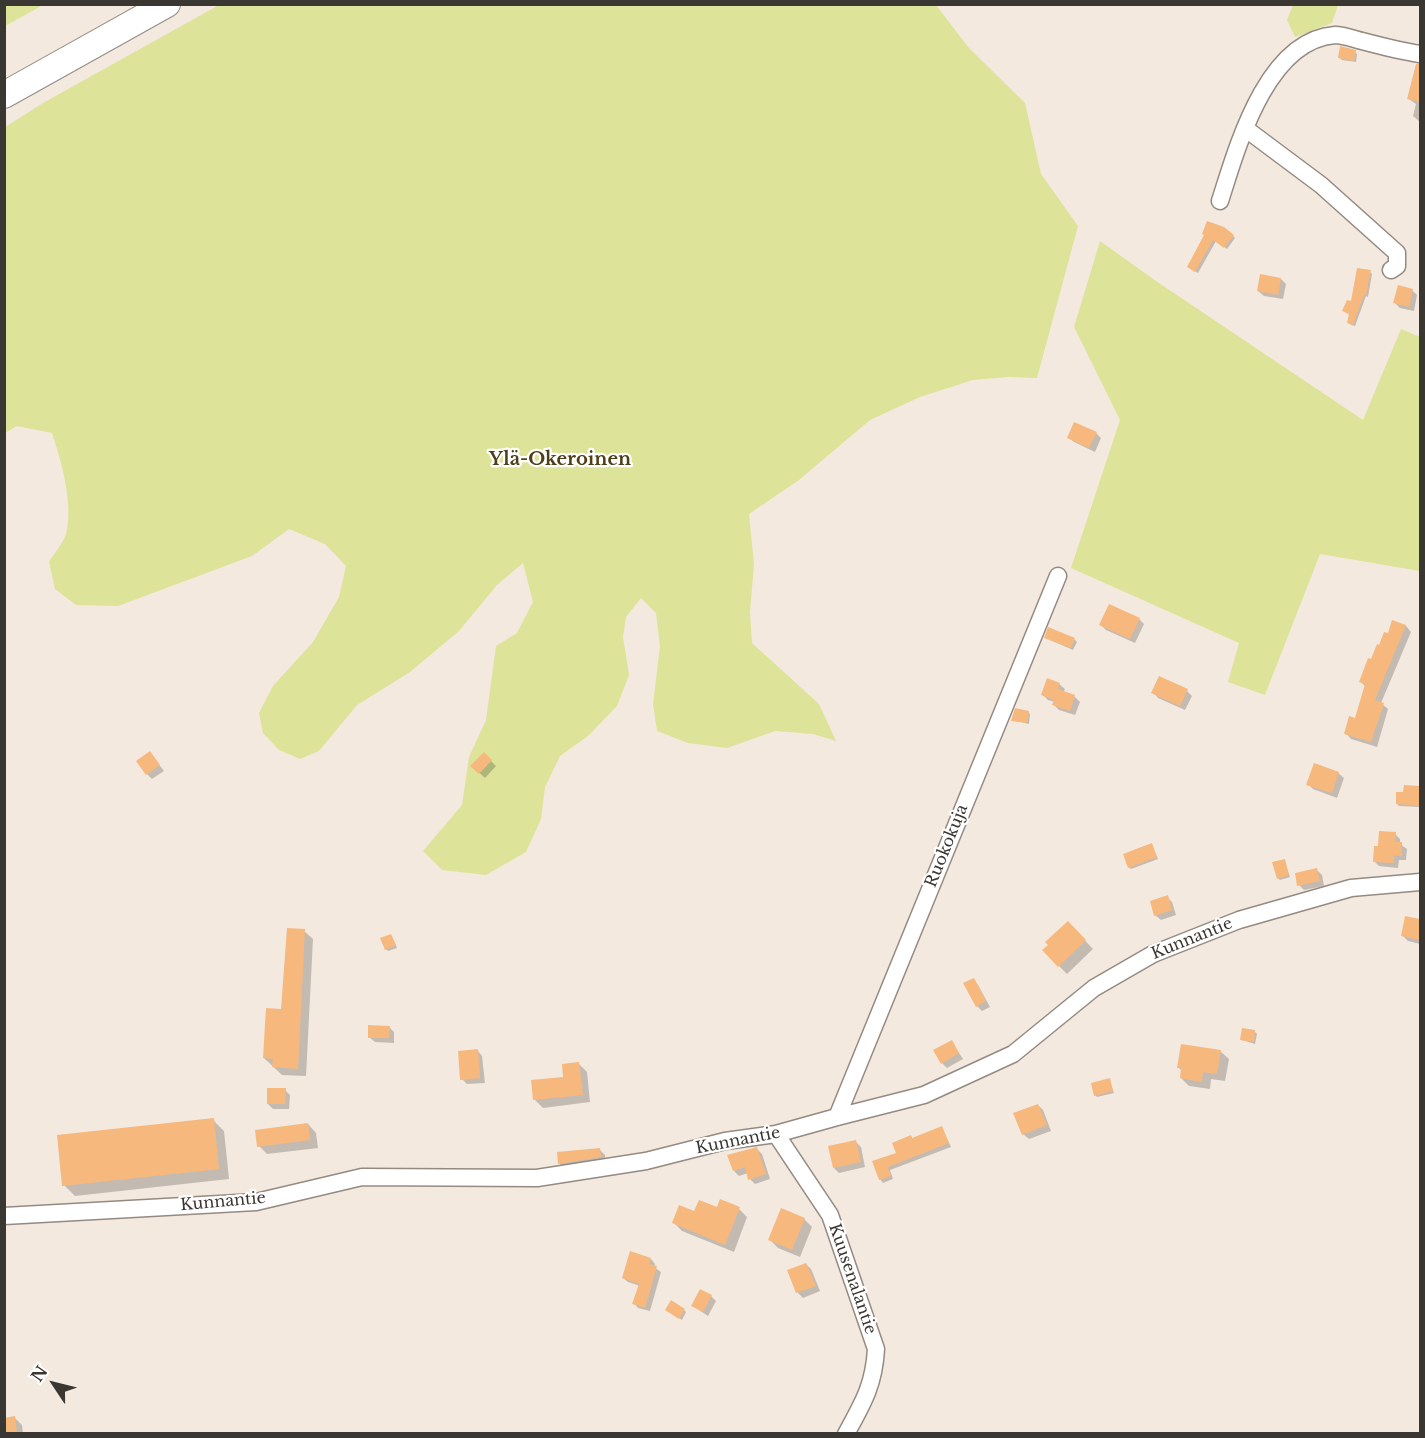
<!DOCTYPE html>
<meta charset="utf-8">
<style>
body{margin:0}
#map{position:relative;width:1425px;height:1438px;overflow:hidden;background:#f4e9df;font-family:"Libre Baskerville",serif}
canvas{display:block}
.frame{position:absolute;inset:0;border:6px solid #3a3632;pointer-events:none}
.north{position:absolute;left:24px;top:1354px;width:60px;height:60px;-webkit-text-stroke:4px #fff;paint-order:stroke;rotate:305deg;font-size:16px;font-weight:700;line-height:24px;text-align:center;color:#3a3632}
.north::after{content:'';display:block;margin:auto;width:21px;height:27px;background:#3a3632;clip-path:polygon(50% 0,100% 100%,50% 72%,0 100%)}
</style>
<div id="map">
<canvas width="1425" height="1438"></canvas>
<div class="frame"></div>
<div class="north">N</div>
</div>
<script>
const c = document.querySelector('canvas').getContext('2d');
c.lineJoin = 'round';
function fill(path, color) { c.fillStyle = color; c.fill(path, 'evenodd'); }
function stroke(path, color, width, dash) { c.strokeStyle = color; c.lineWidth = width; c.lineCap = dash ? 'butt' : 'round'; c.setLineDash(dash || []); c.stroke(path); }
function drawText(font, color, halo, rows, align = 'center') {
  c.font = font + ' "Libre Baskerville",serif'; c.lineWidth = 4.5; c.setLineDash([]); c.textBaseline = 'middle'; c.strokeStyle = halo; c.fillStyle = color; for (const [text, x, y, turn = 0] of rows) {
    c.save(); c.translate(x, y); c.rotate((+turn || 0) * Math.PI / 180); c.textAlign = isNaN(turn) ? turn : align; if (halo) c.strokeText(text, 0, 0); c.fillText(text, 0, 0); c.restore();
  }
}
const green = new Path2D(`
 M 5,4 L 43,4 L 43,5 L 5,26 Z
 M 219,5 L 936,5 L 969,48 L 1025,103 L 1041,174 L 1078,226 L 1037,378 L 1008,377 L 973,380 L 920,397 L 870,420 L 799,480 L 749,514 L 754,564 L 750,612 L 752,643 L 819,704 L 836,741 L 813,734 L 775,731 L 727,748 L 688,743 L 657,731 L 653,704 L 660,646 L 656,613 L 641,598 L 626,617 L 623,637 L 629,675 L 617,706 L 588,736 L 560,756 L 545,787 L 541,819 L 526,852 L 486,875 L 442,870 L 423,851 L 462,805 L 469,757 L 486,720 L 496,646 L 517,633 L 533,602 L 523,563 L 497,585 L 459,631 L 410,672 L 357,705 L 319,751 L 300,759 L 279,750 L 263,733 L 259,713 L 273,686 L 313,642 L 339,597 L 346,566 L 325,544 L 289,529 L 252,556 L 118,606 L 76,605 L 55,589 L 49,562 C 54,554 63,543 66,534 C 74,505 61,460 52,433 L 17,426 L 5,433 L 5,127 L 43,103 Z
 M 1293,5 L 1293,4 L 1338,5 L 1332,23 L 1295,37 L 1287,20 Z
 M 1100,241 L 1156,281 L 1363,420 L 1401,329 L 1420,337 L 1420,571 L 1320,554 L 1265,695 L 1228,682 L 1239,643 L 1071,568 L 1120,420 L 1074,327 Z`);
const shadow = new Path2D(`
 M 1355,52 L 1357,54 L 1356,62 L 1342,60 L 1340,58 Z
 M 1413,82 L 1420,84 L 1420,122 L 1413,116 L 1416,104 L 1409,99 Z
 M 1205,236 L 1233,236 L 1235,238 L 1227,249 L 1216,241 L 1198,273 L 1191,269 Z
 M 1370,272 L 1372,274 L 1368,297 L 1366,296 L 1355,326 L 1351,325 L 1349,323 L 1350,315 L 1344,311 L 1352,303 Z
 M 1281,279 L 1286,284 L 1283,299 L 1264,296 L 1258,291 Z
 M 1412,290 L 1417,295 L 1414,311 L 1400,308 L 1395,303 Z
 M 1096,433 L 1101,438 L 1095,452 L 1074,442 L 1069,437 Z
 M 1139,619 L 1144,624 L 1135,643 L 1106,630 L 1101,625 Z
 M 1393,622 L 1406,626 L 1411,632 L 1381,703 L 1388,709 L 1377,747 L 1351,739 L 1346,733 L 1356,720 L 1366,687 L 1361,682 L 1380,647 L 1388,635 Z
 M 1049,629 L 1075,640 L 1077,642 L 1073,650 L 1048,639 Z
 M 1160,678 L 1187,691 L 1192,696 L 1185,710 L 1158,698 L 1153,692 Z
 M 1059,684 L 1065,689 L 1063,693 L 1075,697 L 1080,702 L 1075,715 L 1059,710 L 1054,705 L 1055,702 L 1048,700 L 1043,695 Z
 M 1028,712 L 1030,714 L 1029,724 L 1013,720 Z
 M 150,753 L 164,771 L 152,779 L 147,774 Z
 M 484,754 L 496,766 L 485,778 L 472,766 Z
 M 1338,773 L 1344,778 L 1337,798 L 1313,789 L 1308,784 Z
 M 1405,787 L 1420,788 L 1420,807 L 1399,806 L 1397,804 L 1405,794 Z
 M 1395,834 L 1400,839 L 1400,844 L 1407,849 L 1406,860 L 1399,860 L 1398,868 L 1379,866 L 1374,861 L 1380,848 Z
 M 1152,845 L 1158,859 L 1131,869 L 1129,867 Z
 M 1284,860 L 1290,877 L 1280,880 L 1278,878 Z
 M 1317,870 L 1322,875 L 1324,886 L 1304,890 L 1299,885 Z
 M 1167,897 L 1172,902 L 1176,915 L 1161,920 L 1155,915 Z
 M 1406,918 L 1420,921 L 1420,944 L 1408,941 L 1403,936 Z
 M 304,931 L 313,939 L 306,1076 L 282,1075 L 264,1058 L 283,1011 Z
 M 1076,931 L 1093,949 L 1067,974 L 1059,966 Z
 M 391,935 L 397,948 L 388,951 L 386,949 Z
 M 973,980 L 978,985 L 990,1007 L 982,1011 L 977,1006 Z
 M 389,1027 L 394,1032 L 394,1043 L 375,1042 L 369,1037 Z
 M 1255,1032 L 1257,1034 L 1255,1044 L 1242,1040 Z
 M 951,1041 L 963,1059 L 947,1068 L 942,1063 Z
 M 477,1050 L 482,1056 L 485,1083 L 467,1084 L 462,1079 Z
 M 1220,1051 L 1229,1059 L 1225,1081 L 1211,1079 L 1210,1089 L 1189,1086 L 1181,1078 L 1182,1071 L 1178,1067 Z
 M 579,1064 L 587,1072 L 590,1102 L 543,1108 L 535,1100 L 565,1078 Z
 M 1109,1080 L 1114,1093 L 1097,1097 L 1095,1095 Z
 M 285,1090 L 290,1095 L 289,1109 L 273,1109 L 268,1104 Z
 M 1038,1105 L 1043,1110 L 1051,1131 L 1029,1139 L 1023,1134 Z
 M 213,1120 L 224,1131 L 229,1179 L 75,1196 L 64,1185 Z
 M 308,1124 L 316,1133 L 318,1148 L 267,1154 L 259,1146 Z
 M 942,1128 L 951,1147 L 890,1170 L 893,1179 L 883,1183 L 880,1179 L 874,1162 L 898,1154 L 911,1136 L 913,1139 Z
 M 856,1142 L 861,1147 L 865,1167 L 839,1173 L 834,1168 Z
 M 757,1149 L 762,1154 L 770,1179 L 755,1184 L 750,1179 L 748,1173 L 739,1176 L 734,1171 Z
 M 600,1150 L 605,1155 L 605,1162 L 564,1169 L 559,1163 Z
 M 718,1209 L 739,1209 L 747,1217 L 734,1252 L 682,1231 L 674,1223 L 695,1213 Z
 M 804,1219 L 812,1227 L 800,1257 L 778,1248 L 770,1240 Z
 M 651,1259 L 655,1264 L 654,1267 L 661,1272 L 650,1311 L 638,1308 L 634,1303 L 640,1286 L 628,1282 L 623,1278 Z
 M 806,1264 L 811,1269 L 820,1291 L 803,1298 L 798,1293 L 789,1271 Z
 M 711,1296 L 716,1301 L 708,1316 L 693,1306 Z
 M 684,1310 L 686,1312 L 682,1320 L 669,1312 Z
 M 15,1418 L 22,1425 L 23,1434 L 4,1434 Z`);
const building = new Path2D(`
 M 1340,46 L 1356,50 L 1354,61 L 1338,58 Z
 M 1416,64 L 1420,64 L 1420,102 L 1407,99 Z
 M 1207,221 L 1224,227 L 1234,235 L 1224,248 L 1213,240 L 1195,272 L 1187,267 L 1204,235 L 1202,234 Z
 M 1357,268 L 1371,270 L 1366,295 L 1364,295 L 1353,325 L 1347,323 L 1349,314 L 1342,311 L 1347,300 L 1351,301 Z
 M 1260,274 L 1281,278 L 1278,295 L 1257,291 Z
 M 1398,285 L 1413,289 L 1409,307 L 1393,303 Z
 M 1074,422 L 1097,432 L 1089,448 L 1067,438 Z
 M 1109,604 L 1140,618 L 1130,639 L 1099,625 Z
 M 1392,620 L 1406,625 L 1375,700 L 1384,703 L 1371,742 L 1344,734 L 1349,716 L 1355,718 L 1365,684 L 1359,682 L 1368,658 L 1371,659 L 1377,644 L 1379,645 L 1384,632 L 1388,633 Z
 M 1048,627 L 1075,638 L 1071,648 L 1044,638 Z
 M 1159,676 L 1188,689 L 1180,706 L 1151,693 Z
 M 1047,678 L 1060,683 L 1058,689 L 1075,695 L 1070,711 L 1052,705 L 1054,700 L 1041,695 Z
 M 1015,708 L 1029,711 L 1027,723 L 1011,721 Z
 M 150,751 L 160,765 L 146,775 L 136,761 Z
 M 484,752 L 492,760 L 479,774 L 470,766 Z
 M 1314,763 L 1339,772 L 1332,793 L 1306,785 Z
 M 1404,785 L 1420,786 L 1420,806 L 1396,804 L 1396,792 L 1403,792 Z
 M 1379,831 L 1396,832 L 1395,842 L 1402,842 L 1402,856 L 1394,855 L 1394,863 L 1373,862 L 1374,846 L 1378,846 Z
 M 1152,843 L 1157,857 L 1128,868 L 1123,854 Z
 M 1285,859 L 1289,875 L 1277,879 L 1272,862 Z
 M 1317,868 L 1320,881 L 1297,886 L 1295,873 Z
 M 1168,895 L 1172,910 L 1154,916 L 1150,901 Z
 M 1405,916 L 1420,919 L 1420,940 L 1401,936 Z
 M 1068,921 L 1086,940 L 1058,967 L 1042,950 L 1048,945 L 1045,942 Z
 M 287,928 L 305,929 L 298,1069 L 272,1067 L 273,1059 L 263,1058 L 266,1008 L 281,1009 Z
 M 391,934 L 396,945 L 385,950 L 380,938 Z
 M 974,978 L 986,1001 L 976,1007 L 963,983 Z
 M 368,1025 L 390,1026 L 389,1038 L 368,1038 Z
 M 1242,1028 L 1255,1030 L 1254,1042 L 1240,1040 Z
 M 952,1040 L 959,1053 L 941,1064 L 933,1050 Z
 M 1181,1044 L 1221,1050 L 1217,1074 L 1203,1072 L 1202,1082 L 1180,1078 L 1181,1068 L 1177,1068 Z
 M 478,1049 L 480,1078 L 460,1080 L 458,1051 Z
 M 579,1062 L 583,1095 L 533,1100 L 531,1080 L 563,1077 L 562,1064 Z
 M 1110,1078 L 1113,1091 L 1094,1096 L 1091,1083 Z
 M 267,1088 L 286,1088 L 285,1104 L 267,1104 Z
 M 1038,1104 L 1047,1125 L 1022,1135 L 1013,1113 Z
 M 214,1118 L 219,1169 L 62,1186 L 57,1135 Z
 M 308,1123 L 310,1140 L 257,1147 L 255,1130 Z
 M 942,1126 L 949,1143 L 888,1167 L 891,1176 L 879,1180 L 872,1161 L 896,1153 L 892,1143 L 911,1135 L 912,1138 Z
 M 856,1140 L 861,1162 L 833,1168 L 828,1146 Z
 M 757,1147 L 766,1174 L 748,1180 L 745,1167 L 733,1171 L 727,1155 Z
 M 600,1148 L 601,1157 L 558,1164 L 557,1152 Z
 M 720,1199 L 740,1207 L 725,1245 L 672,1223 L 679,1205 L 694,1211 L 699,1200 L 717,1207 Z
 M 781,1208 L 805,1218 L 792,1250 L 768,1240 Z
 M 630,1251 L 651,1258 L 649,1264 L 657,1266 L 645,1308 L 632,1304 L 639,1284 L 622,1278 Z
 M 806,1263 L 816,1286 L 796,1293 L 787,1270 Z
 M 700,1289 L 712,1295 L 703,1312 L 691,1306 Z
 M 671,1300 L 685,1309 L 679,1319 L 665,1310 Z
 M 15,1416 L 17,1434 L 4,1434 L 4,1418 Z`);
const minor = new Path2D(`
 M 1246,129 L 1321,185 L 1397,253 L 1397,266 L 1391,270
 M 1220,201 C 1237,148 1266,40 1335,35 C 1343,35 1354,39 1362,41 C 1381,46 1401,51 1420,54
 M 837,1117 L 1058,576
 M 776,1134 L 830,1215 L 876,1349 C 874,1385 863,1403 846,1434
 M 4,1216 L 256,1202 L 362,1177 L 537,1178 L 646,1161 L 725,1141 L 776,1134 L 837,1117 L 924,1095 L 1013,1054 L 1094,988 L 1153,954 L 1239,920 L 1351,888 L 1420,882`);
const primary = new Path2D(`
 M 4,95 L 167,4`);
const streetNames = [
 ["Ruokokuja",947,846,-68],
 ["Kunnantie",1192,939,-22],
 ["Kunnantie",738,1141,-11],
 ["Kunnantie",223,1202,-5],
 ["Kuusenalantie",852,1279,71]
];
const neighbourhoodNames = [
 ["Ylä-Okeroinen",560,460]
];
fill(green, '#dde398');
fill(shadow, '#0003');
fill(building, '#f6b87d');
stroke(minor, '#948a82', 19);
stroke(primary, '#948a82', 28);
stroke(minor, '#fff', 16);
stroke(primary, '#fff', 26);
drawText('16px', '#3a3632', '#fff', streetNames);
drawText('bold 18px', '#4f3e17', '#fff', neighbourhoodNames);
</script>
